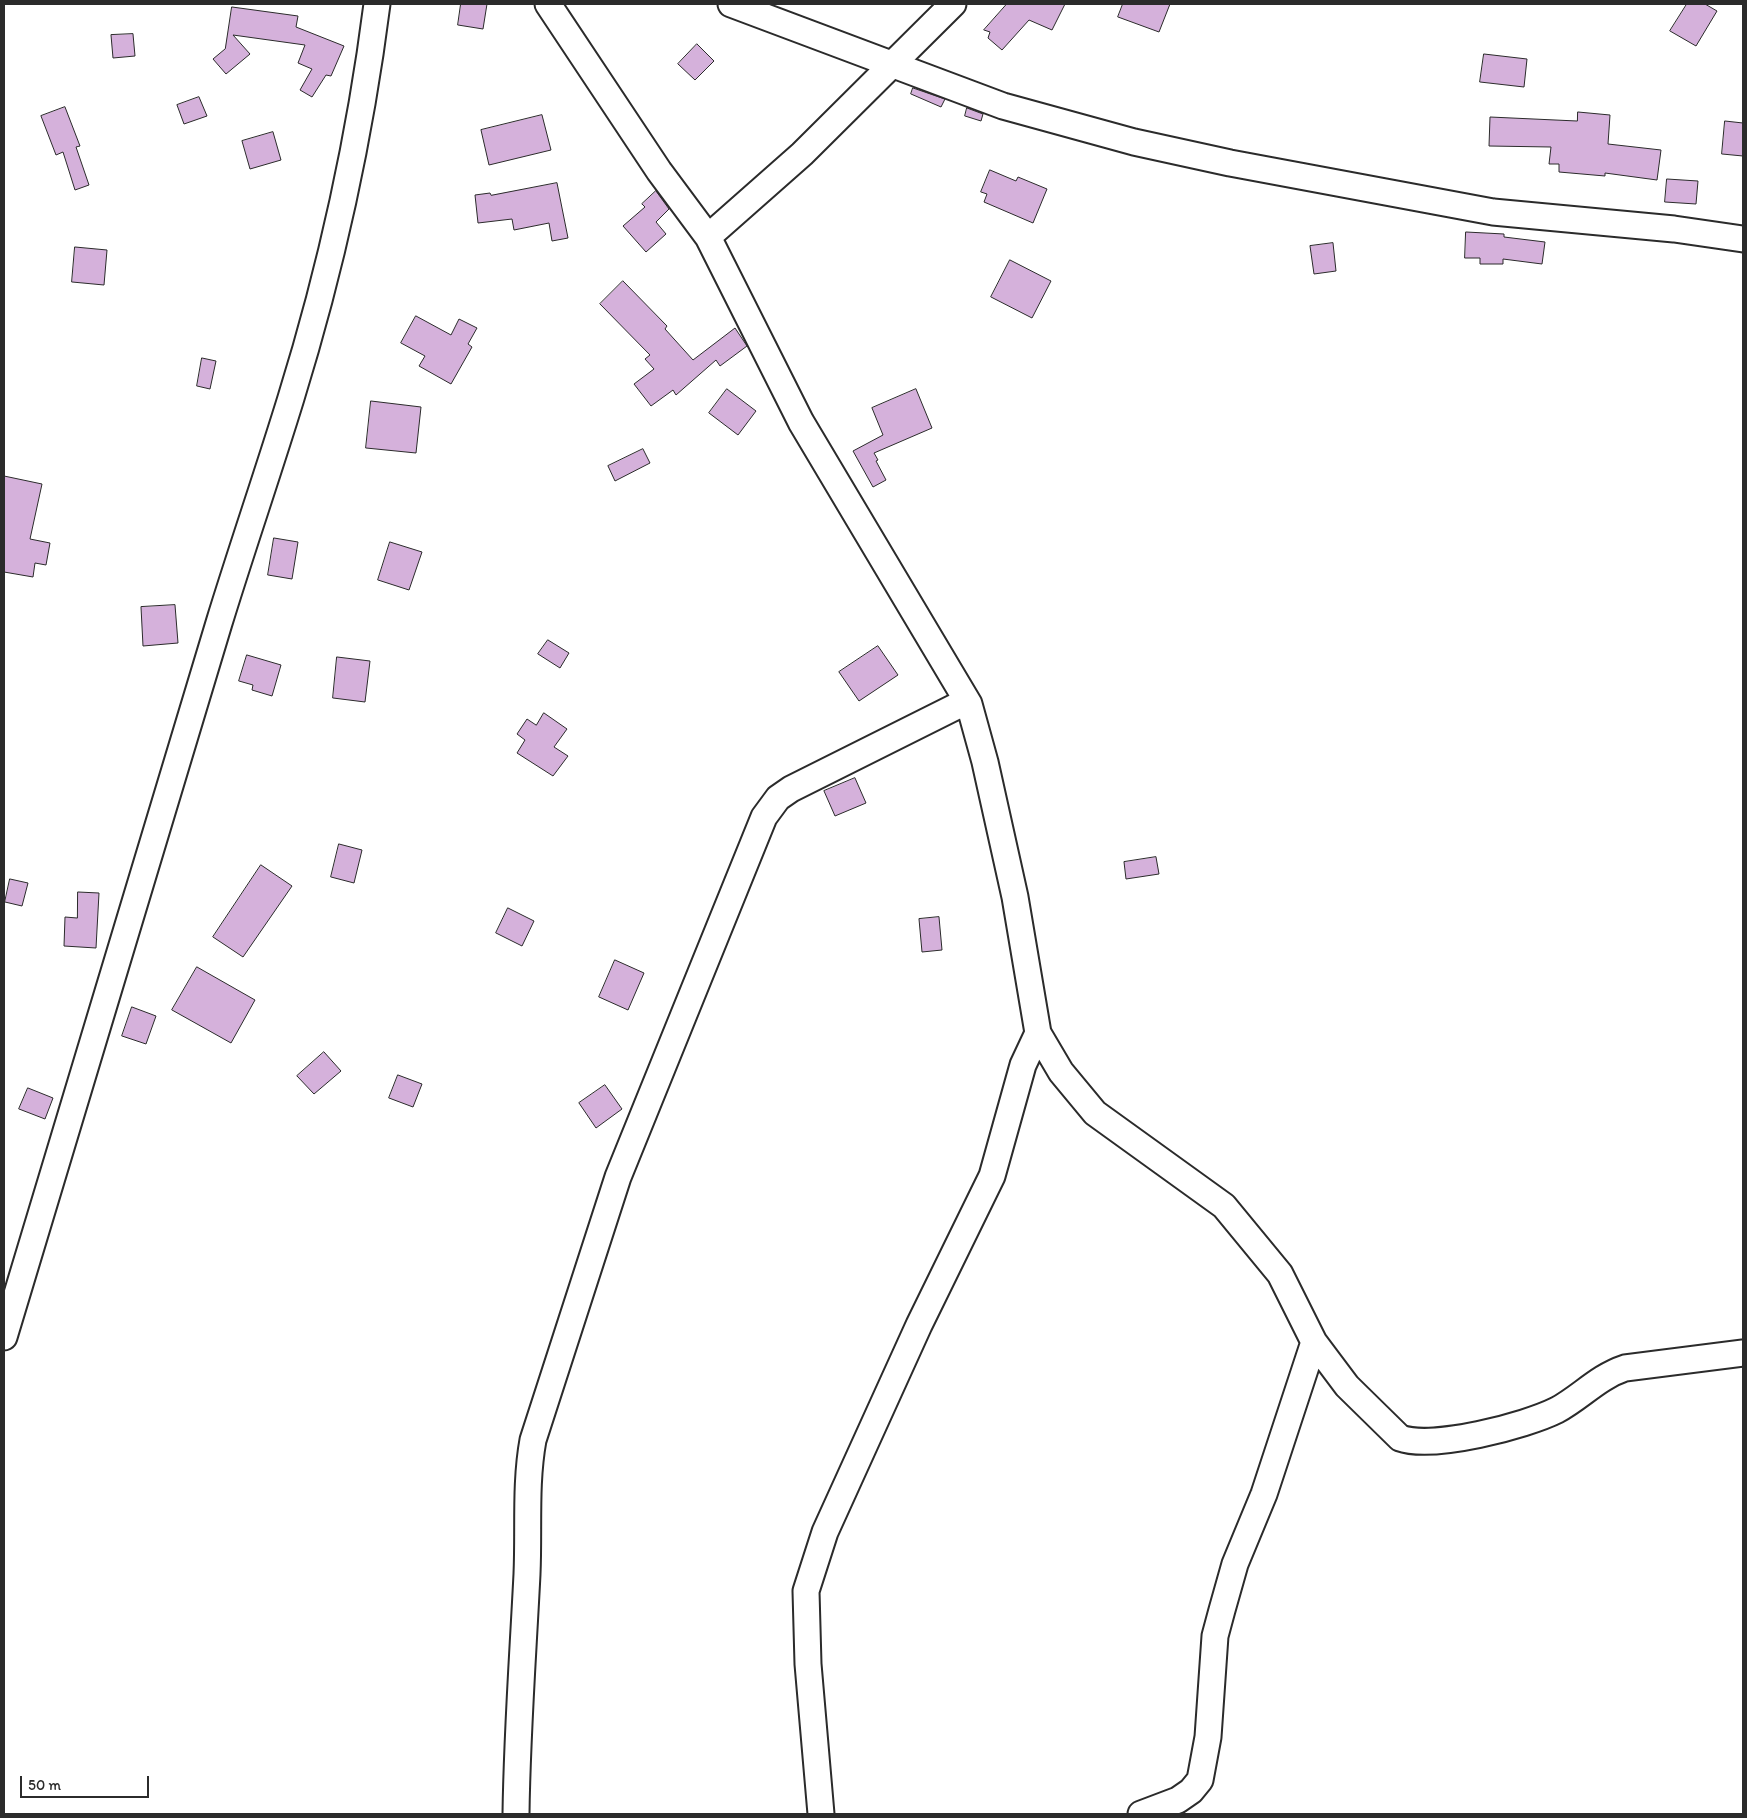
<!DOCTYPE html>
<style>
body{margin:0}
#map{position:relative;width:1747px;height:1818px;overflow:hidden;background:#fff;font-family:Itim,sans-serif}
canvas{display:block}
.frame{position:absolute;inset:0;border:5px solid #2b2b2b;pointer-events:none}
.scale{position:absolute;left:20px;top:1776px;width:129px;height:22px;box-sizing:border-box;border:2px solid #2b2b2b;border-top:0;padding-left:6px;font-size:15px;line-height:18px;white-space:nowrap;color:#2b2b2b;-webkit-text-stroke:4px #fff;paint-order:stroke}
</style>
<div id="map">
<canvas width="1747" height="1818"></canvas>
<div class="frame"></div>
<div class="scale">50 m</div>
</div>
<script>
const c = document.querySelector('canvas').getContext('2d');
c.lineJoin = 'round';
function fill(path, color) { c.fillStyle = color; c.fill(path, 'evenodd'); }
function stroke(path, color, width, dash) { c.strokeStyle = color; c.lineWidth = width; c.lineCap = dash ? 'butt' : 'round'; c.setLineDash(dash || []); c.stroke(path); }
const building = new Path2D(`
 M 461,4 L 487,4 L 483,29 L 458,25 Z
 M 1007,4 L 1065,4 L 1052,30 L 1029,20 L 1002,50 L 988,38 L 990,32 L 984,30 Z
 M 1123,4 L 1170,4 L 1159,32 L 1118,17 Z
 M 1687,4 L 1705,4 L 1717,11 L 1696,46 L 1670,31 Z
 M 232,7 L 298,16 L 296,27 L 344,46 L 331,76 L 326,75 L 312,97 L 300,90 L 312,69 L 298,63 L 305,45 L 233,35 L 250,54 L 226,74 L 213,59 L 225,49 Z
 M 133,34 L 135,56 L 113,58 L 111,35 Z
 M 697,44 L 714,61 L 695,80 L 678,64 Z
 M 1484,54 L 1527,59 L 1524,87 L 1480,82 Z
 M 913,88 L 945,99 L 941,107 L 911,94 Z
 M 199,97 L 207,116 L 184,124 L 177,105 Z
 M 65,107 L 80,146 L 76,147 L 89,185 L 75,190 L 63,152 L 56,155 L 41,116 Z
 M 967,108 L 983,114 L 981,121 L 965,116 Z
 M 1578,112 L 1610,115 L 1608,144 L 1661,150 L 1657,180 L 1605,173 L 1605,176 L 1559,172 L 1559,164 L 1549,164 L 1551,147 L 1489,146 L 1490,117 L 1577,121 Z
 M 542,115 L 551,150 L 489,165 L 481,130 Z
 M 1725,121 L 1743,123 L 1743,156 L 1722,154 Z
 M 273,132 L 281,160 L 250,169 L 242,141 Z
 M 990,170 L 1016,181 L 1018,177 L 1047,189 L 1033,223 L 984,202 L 987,194 L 981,192 Z
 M 1667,179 L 1698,181 L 1696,204 L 1665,202 Z
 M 557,183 L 568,238 L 552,241 L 549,223 L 514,230 L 512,219 L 478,223 L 475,195 L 490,193 L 491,195 Z
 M 656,191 L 669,209 L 656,222 L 666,234 L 646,252 L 623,226 L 645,207 L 642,204 Z
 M 1466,232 L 1504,234 L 1504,237 L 1545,242 L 1542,264 L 1503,259 L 1503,264 L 1480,264 L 1480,258 L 1465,258 Z
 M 1333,243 L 1336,271 L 1314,274 L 1310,246 Z
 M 75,247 L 107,250 L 104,285 L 72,282 Z
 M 1010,260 L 1051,281 L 1032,318 L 991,297 Z
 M 623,281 L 667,326 L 665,329 L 693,360 L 735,328 L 747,346 L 720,366 L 716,360 L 676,395 L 673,390 L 651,406 L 634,384 L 654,369 L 645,359 L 650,355 L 600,304 Z
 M 416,316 L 451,335 L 459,319 L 477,328 L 468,344 L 472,347 L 451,384 L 419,366 L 425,356 L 401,343 Z
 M 202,358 L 216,361 L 210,389 L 197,386 Z
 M 727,389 L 756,411 L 738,435 L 709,413 Z
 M 916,389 L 932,428 L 874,453 L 878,460 L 876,461 L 886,480 L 873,487 L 853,451 L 883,435 L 872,408 Z
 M 371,401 L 421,407 L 416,453 L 366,448 Z
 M 643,449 L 650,463 L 615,481 L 608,466 Z
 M 4,476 L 42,484 L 30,539 L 50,543 L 46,565 L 35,563 L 33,577 L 4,572 Z
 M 274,538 L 298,542 L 292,579 L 268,575 Z
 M 390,542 L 422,552 L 409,590 L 378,580 Z
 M 175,605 L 178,643 L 143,646 L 141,607 Z
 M 548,640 L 569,653 L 560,668 L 538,654 Z
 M 878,646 L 898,675 L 859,701 L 839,672 Z
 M 247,655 L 281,665 L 272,696 L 252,690 L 253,685 L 239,681 Z
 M 337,657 L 370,661 L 365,702 L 333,698 Z
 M 544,713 L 567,729 L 554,747 L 568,756 L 553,776 L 517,753 L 525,740 L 517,734 L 527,719 L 536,725 Z
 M 855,778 L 866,803 L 835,816 L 824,791 Z
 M 339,844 L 362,850 L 354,883 L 331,877 Z
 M 1156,857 L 1159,874 L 1126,879 L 1124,862 Z
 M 261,865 L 292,886 L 243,957 L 213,937 Z
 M 10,879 L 28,883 L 22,906 L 5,902 Z
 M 78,892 L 99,893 L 96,948 L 64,946 L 65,917 L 77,918 Z
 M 508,908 L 534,921 L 522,946 L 496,933 Z
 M 939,917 L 942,950 L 922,952 L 919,919 Z
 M 615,960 L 644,973 L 628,1010 L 599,997 Z
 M 197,967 L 255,1000 L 231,1043 L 172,1010 Z
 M 132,1007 L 156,1016 L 146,1044 L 122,1036 Z
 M 324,1052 L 341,1071 L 314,1094 L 297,1076 Z
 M 398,1075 L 422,1084 L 413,1107 L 389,1098 Z
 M 605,1085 L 622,1109 L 596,1128 L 579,1103 Z
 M 28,1088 L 53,1098 L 45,1119 L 19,1109 Z`);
const minor = new Path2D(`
 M 548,4 L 659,171 L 708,237 L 801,422 L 969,704 L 985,762 L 1015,897 L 1038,1033 L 1061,1072 L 1095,1113 L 1224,1206 L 1280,1274 L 1314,1342 L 1347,1386 L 1400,1438 C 1433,1450 1525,1426 1557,1410 C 1581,1397 1598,1377 1625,1368 L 1743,1353
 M 731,4 L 1003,106 L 1134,142 L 1230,163 L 1493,212 L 1674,229 L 1743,239
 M 708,237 L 802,154 L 953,4
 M 4,1337 C 75,1099 146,861 219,623 C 242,548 268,473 291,398 C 331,269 360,137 377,4
 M 516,1814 C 517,1734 523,1654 527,1574 C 529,1529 525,1484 533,1440 L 618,1177 L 764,817 L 778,798 L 791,789 L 967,701
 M 821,1814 L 808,1664 L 806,1591 L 825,1532 L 919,1325 L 992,1176 L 1023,1065 L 1038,1033
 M 1141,1814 L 1178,1800 L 1191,1791 L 1200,1780 L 1208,1737 L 1215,1636 L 1222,1610 L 1235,1564 L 1264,1494 L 1314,1342`);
fill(building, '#d5b1db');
stroke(building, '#2b2b2b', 1);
stroke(minor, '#2b2b2b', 29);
stroke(minor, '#fff', 25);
</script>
